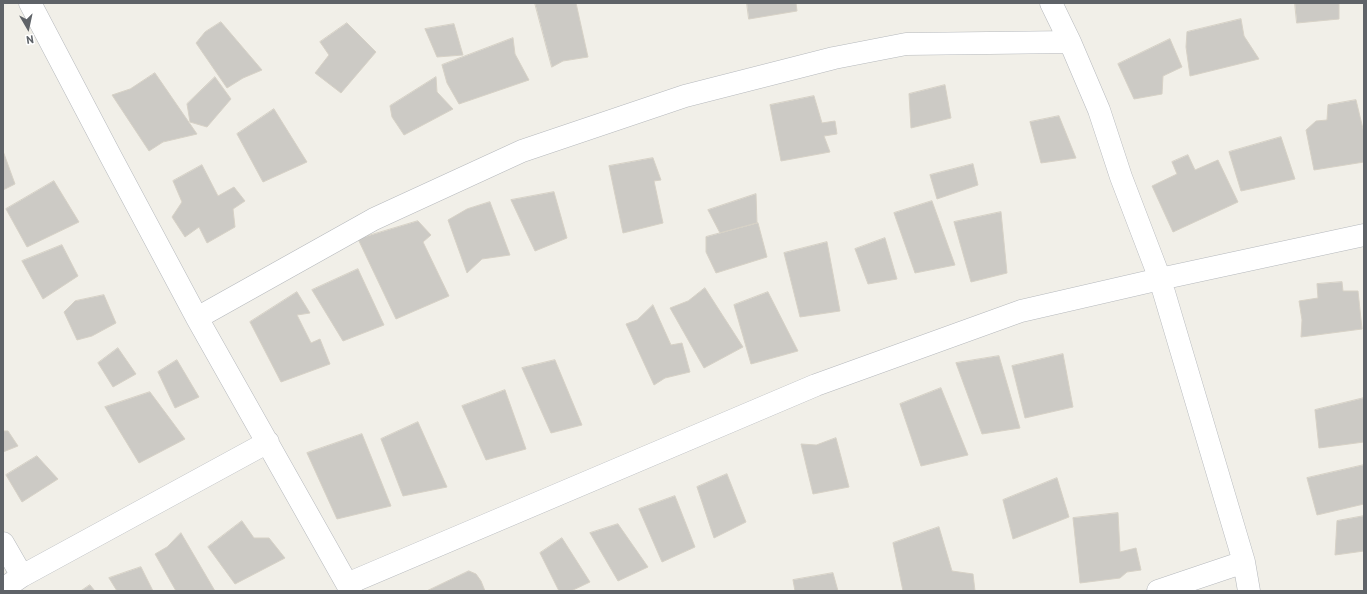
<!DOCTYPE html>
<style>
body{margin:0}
#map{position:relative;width:1367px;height:594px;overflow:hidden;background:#f1efe8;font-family:Barlow,sans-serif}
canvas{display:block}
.frame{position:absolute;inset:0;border:4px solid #5f6368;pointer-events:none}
.north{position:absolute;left:8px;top:8px;width:40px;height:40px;-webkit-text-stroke:3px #fff;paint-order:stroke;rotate:171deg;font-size:11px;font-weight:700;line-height:16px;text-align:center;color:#5f6368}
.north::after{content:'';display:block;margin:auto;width:14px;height:18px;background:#5f6368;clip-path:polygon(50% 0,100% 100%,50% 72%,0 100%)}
</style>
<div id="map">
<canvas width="1367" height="594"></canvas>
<div class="frame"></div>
<div class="north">N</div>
</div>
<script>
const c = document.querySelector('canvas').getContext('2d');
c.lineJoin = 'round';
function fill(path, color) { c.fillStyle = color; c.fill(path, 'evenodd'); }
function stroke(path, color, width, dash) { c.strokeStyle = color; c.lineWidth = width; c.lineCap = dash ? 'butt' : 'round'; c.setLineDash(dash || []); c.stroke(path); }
const building = new Path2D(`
 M 535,3 L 576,3 L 588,57 L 563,61 L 552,67 Z
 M 747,3 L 796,3 L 797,11 L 749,19 Z
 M 1295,3 L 1339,3 L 1339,19 L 1297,23 Z
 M 1241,19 L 1244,36 L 1259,59 L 1190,76 L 1186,47 L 1187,32 Z
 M 221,22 L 262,70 L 243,78 L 227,88 L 196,43 L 205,32 Z
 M 347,23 L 376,52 L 341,93 L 315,73 L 329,55 L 320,42 Z
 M 454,24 L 463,55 L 437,57 L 425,29 Z
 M 513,38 L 515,54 L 529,80 L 459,104 L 447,83 L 442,65 Z
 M 1170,39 L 1182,67 L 1163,76 L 1162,94 L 1134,99 L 1118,64 Z
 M 155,73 L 197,134 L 163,142 L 149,151 L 112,95 L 130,89 Z
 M 215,77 L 231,99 L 207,127 L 190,122 L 187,104 Z
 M 436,77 L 437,92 L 453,109 L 404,135 L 392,117 L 390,106 Z
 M 945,85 L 951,118 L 911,128 L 909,94 Z
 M 814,96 L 822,123 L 835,121 L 837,134 L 824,136 L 830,152 L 781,161 L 770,105 Z
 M 1356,100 L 1364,133 L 1364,162 L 1314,170 L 1306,130 L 1316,121 L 1327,120 L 1328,105 Z
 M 274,109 L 307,162 L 263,182 L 237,134 Z
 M 1059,116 L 1076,158 L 1041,163 L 1030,122 Z
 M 1281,137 L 1295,179 L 1241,191 L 1229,152 Z
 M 3,151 L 15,184 L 3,190 Z
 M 1188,155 L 1195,170 L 1218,160 L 1238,202 L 1173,232 L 1152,186 L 1177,174 L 1172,162 Z
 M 653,158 L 661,180 L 654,181 L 663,223 L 623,233 L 609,166 Z
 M 973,164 L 978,185 L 937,199 L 930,175 Z
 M 202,165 L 218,196 L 234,187 L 245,201 L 233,209 L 235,227 L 207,243 L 199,227 L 185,237 L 172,217 L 182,202 L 173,181 Z
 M 54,181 L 79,222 L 27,247 L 6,209 Z
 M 554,192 L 567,238 L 535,251 L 511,200 Z
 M 756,194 L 757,223 L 720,233 L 708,210 Z
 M 932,201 L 955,265 L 915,273 L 894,213 Z
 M 490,202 L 510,255 L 482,259 L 467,273 L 448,220 L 467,209 Z
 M 1001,212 L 1007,273 L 971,282 L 954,222 Z
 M 418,221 L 431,235 L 423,242 L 449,296 L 396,319 L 358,239 Z
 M 758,223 L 767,257 L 716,273 L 706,252 L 706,237 Z
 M 885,238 L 897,279 L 868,284 L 855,249 Z
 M 827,242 L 840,311 L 800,317 L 784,253 Z
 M 62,245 L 78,276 L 43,299 L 22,261 Z
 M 358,269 L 384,325 L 343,341 L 312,290 Z
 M 1342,282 L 1343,291 L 1358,291 L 1362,329 L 1301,337 L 1302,320 L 1299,301 L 1318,298 L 1317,284 Z
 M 705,288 L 743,347 L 704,368 L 670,308 L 688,301 Z
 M 297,292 L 310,313 L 297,315 L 311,343 L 320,339 L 330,364 L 281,382 L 250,322 Z
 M 768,292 L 798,351 L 751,364 L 734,305 Z
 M 104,295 L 116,323 L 92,336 L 77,340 L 64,312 L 75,301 Z
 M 653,305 L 671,345 L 682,343 L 690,372 L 665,378 L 654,385 L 626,324 L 637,320 Z
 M 118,348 L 136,374 L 113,387 L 98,363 Z
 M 1063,354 L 1073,407 L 1025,418 L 1012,366 Z
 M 999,356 L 1020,428 L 982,434 L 956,363 Z
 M 177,360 L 199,397 L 175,408 L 158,372 Z
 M 555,360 L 582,425 L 551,433 L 522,368 Z
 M 941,388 L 968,455 L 921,466 L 900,404 Z
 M 505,390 L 526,449 L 486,460 L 462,406 Z
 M 150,392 L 185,439 L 139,463 L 105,407 Z
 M 1364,398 L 1364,442 L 1319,448 L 1315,410 Z
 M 418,422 L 447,487 L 403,496 L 381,439 Z
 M 3,431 L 8,431 L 18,446 L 3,452 Z
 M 362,434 L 391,506 L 337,519 L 307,453 Z
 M 836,438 L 849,487 L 813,494 L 801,444 L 816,445 Z
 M 37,456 L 58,479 L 22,502 L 6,475 Z
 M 1364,465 L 1364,504 L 1317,515 L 1307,478 Z
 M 727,474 L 746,522 L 714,538 L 697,487 Z
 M 1057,478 L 1069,517 L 1013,539 L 1003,500 Z
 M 675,496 L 695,547 L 662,562 L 639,509 Z
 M 1118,513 L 1120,552 L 1136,548 L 1141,570 L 1127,572 L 1120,578 L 1080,583 L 1073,518 Z
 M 1364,516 L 1364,551 L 1335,555 L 1337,521 Z
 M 242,521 L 254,538 L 269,538 L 285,558 L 235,584 L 208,547 Z
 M 618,524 L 648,567 L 618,581 L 590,533 Z
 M 939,527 L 952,571 L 973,574 L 975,591 L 903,591 L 893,543 Z
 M 181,533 L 215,591 L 176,591 L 155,554 L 167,547 Z
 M 562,538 L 590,582 L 571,591 L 559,591 L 540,553 Z
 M 141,567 L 153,591 L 117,591 L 109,578 Z
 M 469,571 L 476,574 L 481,581 L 485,591 L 427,591 Z
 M 833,573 L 838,591 L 795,591 L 793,580 Z
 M 90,585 L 95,591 L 81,591 Z`);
const street = new Path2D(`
 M 30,3 L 111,157 L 197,318 L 351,591
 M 1051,3 L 1070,42
 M 197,318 L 374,219 L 522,151 L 685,96 L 834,58 L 906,44 L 1070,42 L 1099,110 L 1121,177 L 1160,279 L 1244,562 L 1249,591
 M 3,543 L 22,576
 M 347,584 L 816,385 L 1021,311 L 1160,279 L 1364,235
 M 3,589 L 22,576 L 268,442
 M 1158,591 L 1244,562`);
fill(building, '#cccac5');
stroke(building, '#d6d1c6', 1);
stroke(street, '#b5b8bc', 23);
stroke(street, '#fff', 22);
</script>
